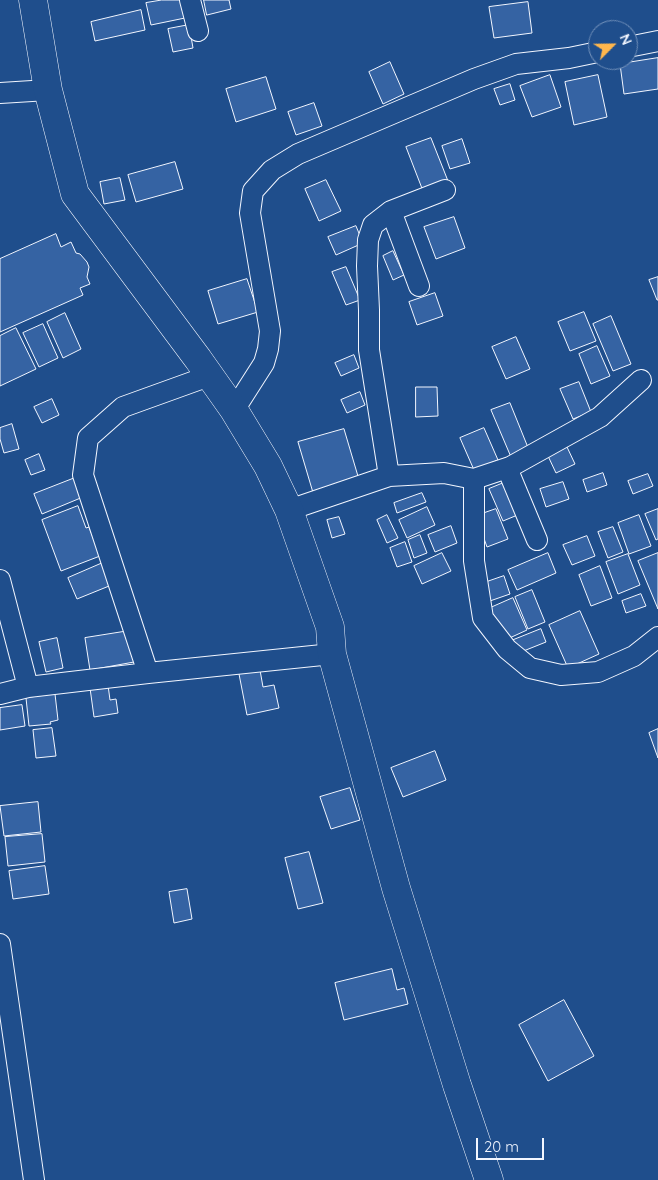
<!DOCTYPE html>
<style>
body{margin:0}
#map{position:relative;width:658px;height:1180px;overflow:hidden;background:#1f4e8c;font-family:Quicksand,sans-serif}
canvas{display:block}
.north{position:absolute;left:588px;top:20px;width:50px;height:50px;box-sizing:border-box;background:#1f4e8c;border:1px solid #7391ba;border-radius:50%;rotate:67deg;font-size:14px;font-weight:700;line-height:20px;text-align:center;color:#f2f6ff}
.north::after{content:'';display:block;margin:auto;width:18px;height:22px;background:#ffb74d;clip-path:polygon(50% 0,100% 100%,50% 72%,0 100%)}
.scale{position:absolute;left:476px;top:1138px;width:68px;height:22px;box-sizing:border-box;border:2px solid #f2f6ff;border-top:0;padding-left:6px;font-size:15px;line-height:18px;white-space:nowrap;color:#f2f6ff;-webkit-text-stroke:4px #1f4e8c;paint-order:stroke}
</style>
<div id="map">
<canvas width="658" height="1180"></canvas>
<div class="north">N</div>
<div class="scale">20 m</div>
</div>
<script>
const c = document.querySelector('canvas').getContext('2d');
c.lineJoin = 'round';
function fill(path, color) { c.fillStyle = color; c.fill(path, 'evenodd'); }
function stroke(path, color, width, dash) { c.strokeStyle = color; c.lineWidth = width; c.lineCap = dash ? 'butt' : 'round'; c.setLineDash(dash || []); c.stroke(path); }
const building = new Path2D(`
 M 162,0 L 181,0 L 185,18 L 151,25 L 146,3 Z
 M 204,0 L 229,0 L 231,9 L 207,15 Z
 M 528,2 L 532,33 L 494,38 L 489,7 Z
 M 141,10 L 145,30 L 95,41 L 91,22 Z
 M 189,25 L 193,48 L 173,52 L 168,29 Z
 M 658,58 L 658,89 L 624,94 L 620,64 Z
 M 390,62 L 404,94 L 383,104 L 369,72 Z
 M 550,75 L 561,107 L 532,117 L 520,86 Z
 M 598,75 L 607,117 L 574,125 L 565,82 Z
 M 266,77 L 276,109 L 236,122 L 226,89 Z
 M 510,84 L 515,100 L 500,105 L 494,89 Z
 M 314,103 L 322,126 L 296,135 L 288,112 Z
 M 431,138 L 448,181 L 423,191 L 406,147 Z
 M 462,139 L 470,163 L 450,169 L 442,146 Z
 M 175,162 L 183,189 L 136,202 L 128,175 Z
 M 120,178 L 125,200 L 104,204 L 100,182 Z
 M 326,180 L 341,211 L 319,221 L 305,189 Z
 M 454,217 L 465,248 L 436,259 L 424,227 Z
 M 356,226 L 363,243 L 336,255 L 328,237 Z
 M 56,234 L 61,247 L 71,242 L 76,253 L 80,254 L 87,262 L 89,267 L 87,277 L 90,284 L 80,288 L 83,295 L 0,332 L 0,259 Z
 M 393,251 L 404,275 L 393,280 L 383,256 Z
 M 346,267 L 360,300 L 346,305 L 332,272 Z
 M 658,277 L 658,300 L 657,300 L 649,280 Z
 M 247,279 L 258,312 L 218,324 L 208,291 Z
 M 435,293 L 443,316 L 417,325 L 409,302 Z
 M 584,312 L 596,341 L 570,351 L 558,322 Z
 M 65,313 L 81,349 L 63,358 L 47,322 Z
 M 611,316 L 631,364 L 613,371 L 593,324 Z
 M 43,324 L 58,358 L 39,367 L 23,333 Z
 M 16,328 L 36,369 L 0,386 L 0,336 Z
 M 516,337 L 530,369 L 506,379 L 492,347 Z
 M 597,346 L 610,376 L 591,384 L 579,354 Z
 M 354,355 L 359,368 L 341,376 L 335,363 Z
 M 579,382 L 591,412 L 573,419 L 560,389 Z
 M 416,387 L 437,387 L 438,416 L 416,417 Z
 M 360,392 L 365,405 L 347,413 L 341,400 Z
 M 52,399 L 59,415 L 42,423 L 34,407 Z
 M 510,403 L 529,450 L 511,457 L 491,410 Z
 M 12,424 L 19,449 L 4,453 L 0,439 L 0,428 Z
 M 484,428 L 498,460 L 474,470 L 460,438 Z
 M 344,429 L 360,483 L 314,496 L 298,442 Z
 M 567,447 L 575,464 L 556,473 L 548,456 Z
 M 39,454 L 45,470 L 31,475 L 25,460 Z
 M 603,473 L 607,485 L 587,492 L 583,480 Z
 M 648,474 L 653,486 L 633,494 L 628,481 Z
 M 75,478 L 83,497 L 42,514 L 34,494 Z
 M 506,482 L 520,514 L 503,521 L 489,489 Z
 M 563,482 L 569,499 L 546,507 L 540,489 Z
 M 422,493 L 426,502 L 397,513 L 394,503 Z
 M 78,506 L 86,528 L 89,527 L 100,556 L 61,571 L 42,520 Z
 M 427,507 L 435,525 L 407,538 L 399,520 Z
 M 496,509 L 508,539 L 487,547 L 476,516 Z
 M 658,509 L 658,539 L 656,540 L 645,514 Z
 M 387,515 L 398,538 L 387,543 L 377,520 Z
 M 639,515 L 651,546 L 629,554 L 618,523 Z
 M 339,517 L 345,534 L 332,538 L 327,520 Z
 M 451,526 L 457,543 L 435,552 L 428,535 Z
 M 613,527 L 623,552 L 608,558 L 598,532 Z
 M 420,535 L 427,553 L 414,558 L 408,540 Z
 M 587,536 L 595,556 L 572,565 L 563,545 Z
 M 405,542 L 412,562 L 397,567 L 390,548 Z
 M 442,553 L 451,571 L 422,584 L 414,566 Z
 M 548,553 L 556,573 L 517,590 L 508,570 Z
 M 658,553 L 658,609 L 638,561 Z
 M 628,554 L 640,585 L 618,594 L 606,562 Z
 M 105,562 L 114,584 L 77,599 L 68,578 Z
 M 600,566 L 612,598 L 591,606 L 579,575 Z
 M 504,576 L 510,594 L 487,602 L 481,584 Z
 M 532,590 L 545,622 L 528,629 L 515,597 Z
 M 641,594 L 646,606 L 626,613 L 622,601 Z
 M 513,598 L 527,630 L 503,641 L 488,609 Z
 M 580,611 L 599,654 L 568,668 L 549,625 Z
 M 541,629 L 546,642 L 516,654 L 511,641 Z
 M 129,631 L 134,662 L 90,670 L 85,638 Z
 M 57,638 L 63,668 L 46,672 L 39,642 Z
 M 260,670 L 263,687 L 274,685 L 279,708 L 247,715 L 239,674 Z
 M 108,685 L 110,700 L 116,699 L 118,713 L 94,717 L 90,688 Z
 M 55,694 L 58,720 L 50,722 L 51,724 L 29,726 L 26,698 Z
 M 22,705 L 25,726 L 0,730 L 0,708 Z
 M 52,728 L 56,756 L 36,758 L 33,730 Z
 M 658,729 L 658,758 L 649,733 Z
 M 435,751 L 446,780 L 403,797 L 391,768 Z
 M 350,788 L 360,820 L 331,829 L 320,797 Z
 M 38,802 L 41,832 L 4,836 L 0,806 Z
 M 42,834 L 45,862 L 8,866 L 5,837 Z
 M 309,852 L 323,903 L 298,909 L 285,858 Z
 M 45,866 L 49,894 L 13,899 L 9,871 Z
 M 187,889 L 192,919 L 174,923 L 169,892 Z
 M 392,969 L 397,990 L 404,988 L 408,1004 L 344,1020 L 335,983 Z
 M 564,1000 L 594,1056 L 548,1081 L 519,1025 Z`);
const street = new Path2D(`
 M 190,0 L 198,31
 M 628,47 L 658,41
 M 0,93 L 48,90
 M 391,211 L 419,286
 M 234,410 L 264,363 L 268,349 L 270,331 L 250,213 L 253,191 L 272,170 L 298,154 L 474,79 L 516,64 L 569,58 L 598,52
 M 507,468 L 537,540
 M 389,476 L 369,350 L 369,310 L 367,266 L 368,240 L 373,225 L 391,211 L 445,190
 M 474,479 L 474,561 L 483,618 L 507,649 L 530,668 L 561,675 L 598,672 L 634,656 L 658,637
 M 289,510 L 389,476 L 444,473 L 474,479 L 510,467 L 600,417 L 641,380
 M 0,580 L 28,687
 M 148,673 L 83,475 L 88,438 L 123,407 L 209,376
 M 0,694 L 28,687 L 148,673 L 332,654
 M 0,944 L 34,1180`);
const secondary = new Path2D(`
 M 33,0 L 48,90 L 75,194 L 198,359 L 234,410 L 268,466 L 289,510 L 330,627 L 332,654 L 396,888 L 457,1085 L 489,1180`);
fill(building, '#3563a3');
stroke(building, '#f2f6ff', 1);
stroke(street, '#f2f6ff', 22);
stroke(secondary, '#f2f6ff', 29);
stroke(street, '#1f4e8c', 20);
stroke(secondary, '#1f4e8c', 28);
</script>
